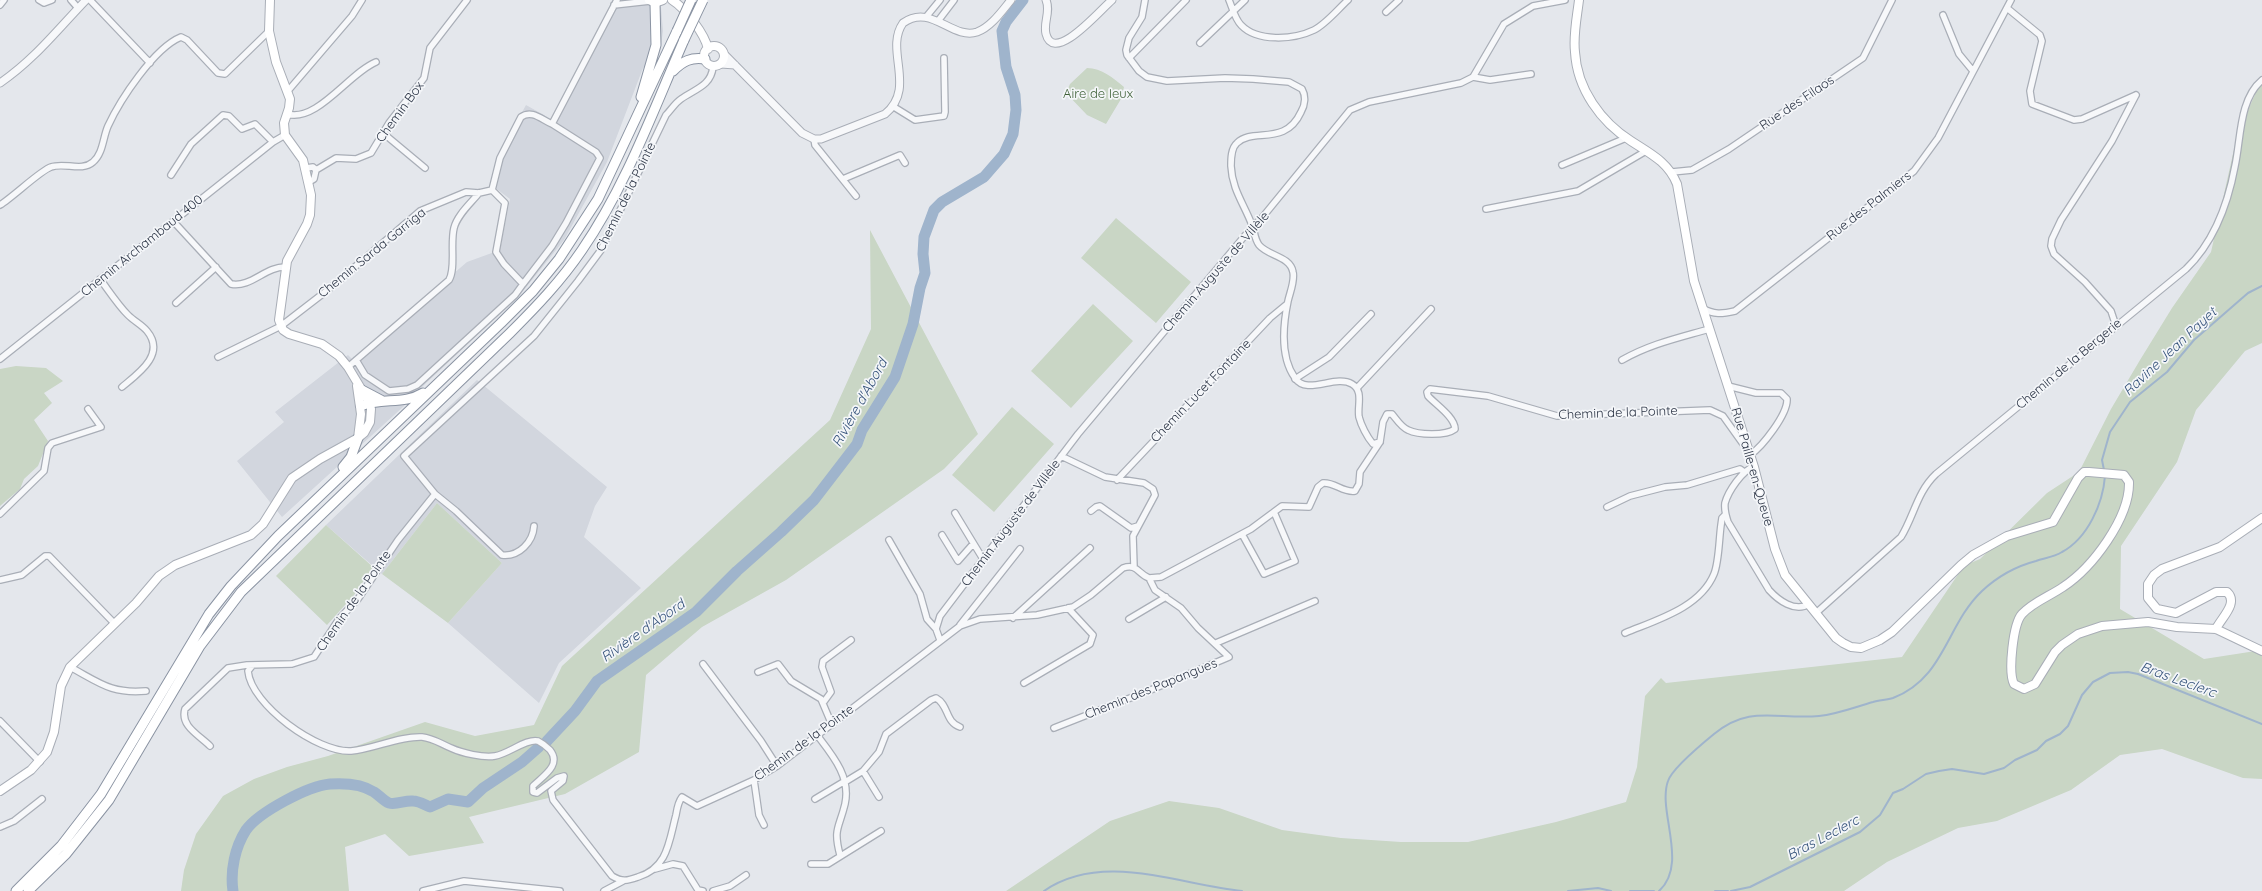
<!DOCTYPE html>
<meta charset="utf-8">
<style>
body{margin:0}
canvas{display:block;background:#e4e7ec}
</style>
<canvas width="2262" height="891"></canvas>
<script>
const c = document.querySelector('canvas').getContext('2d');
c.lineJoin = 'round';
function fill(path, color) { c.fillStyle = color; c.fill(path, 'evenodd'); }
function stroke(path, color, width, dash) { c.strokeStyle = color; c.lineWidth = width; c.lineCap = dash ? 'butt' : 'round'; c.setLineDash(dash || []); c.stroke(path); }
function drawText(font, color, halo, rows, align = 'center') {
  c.font = font + ' Quicksand,sans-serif'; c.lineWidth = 3.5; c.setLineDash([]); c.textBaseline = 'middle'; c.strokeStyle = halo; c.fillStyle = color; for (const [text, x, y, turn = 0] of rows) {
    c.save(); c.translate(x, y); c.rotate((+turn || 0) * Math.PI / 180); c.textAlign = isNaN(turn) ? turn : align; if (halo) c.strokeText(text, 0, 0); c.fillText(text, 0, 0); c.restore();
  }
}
const built = new Path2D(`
 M 620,0 L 644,0 L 661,7 L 663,31 L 660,53 L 643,68 L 607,162 L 564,240 L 520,295 L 422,387 L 404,406 L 282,517 L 237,461 L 284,422 L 275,412 L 348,355 L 353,360 L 467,262 L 500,250 L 510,199 L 490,184 L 498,156 L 526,105 L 551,119 Z
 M 477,380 L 607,487 L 595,506 L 584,537 L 641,588 L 559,663 L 539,703 L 448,623 L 502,563 L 437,503 L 382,574 L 326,525 Z`);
const green = new Path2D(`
 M 1087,68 C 1102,68 1113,78 1124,87 L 1121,99 L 1106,124 L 1087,115 L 1066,93 L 1070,84 Z
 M 2262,78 L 2262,343 L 2245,351 L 2196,410 L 2177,462 L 2121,546 L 2120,609 L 2204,659 L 2262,650 L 2262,779 L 2243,778 L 2162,749 L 2120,755 L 2071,790 L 1997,821 L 1958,828 L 1887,862 L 1844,891 L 1006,891 L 1110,821 L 1169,801 L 1219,808 L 1282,830 L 1341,838 L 1401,842 L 1468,842 L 1556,822 L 1626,802 L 1637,767 L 1645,696 L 1661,678 L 1666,683 L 1902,657 L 1959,573 L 1956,569 L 1980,559 L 2047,493 L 2079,472 L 2111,409 L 2140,360 L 2172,308 L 2211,252 L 2237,136 Z
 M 1116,218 L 1191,282 L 1156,323 L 1081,258 Z
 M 870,230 L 978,434 L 944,469 L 786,580 L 702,627 L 646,675 L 639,752 L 565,794 L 469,817 L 484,843 L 409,856 L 385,834 L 345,847 L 349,891 L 181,891 L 184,870 L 196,834 L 223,796 L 254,779 L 287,767 L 328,756 L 425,722 L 475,736 L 534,725 L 562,666 L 830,420 L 871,329 Z
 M 1093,304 L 1133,341 L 1071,408 L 1031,371 Z
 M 16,366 L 46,368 L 63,381 L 44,393 L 52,403 L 34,420 L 48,441 L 38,466 L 24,479 L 20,489 L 0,506 L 0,369 Z
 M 1012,407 L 1054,444 L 994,512 L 952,475 Z
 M 437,503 L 502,563 L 448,623 L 382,574 Z
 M 326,525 L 373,567 L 354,595 L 327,625 L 276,576 Z`);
const stream = new Path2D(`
 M 2104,470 L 2102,460 L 2110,432 L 2130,402 L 2167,372 L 2194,340 L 2248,293 L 2262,286
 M 1044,891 C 1102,851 1177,884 1242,891
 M 1568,891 L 1598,888 L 1611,891
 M 1630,891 L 1654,891
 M 1659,891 C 1689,864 1657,811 1668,781 C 1672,769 1703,743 1714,734 C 1750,704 1777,720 1819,716 C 1838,714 1855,707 1873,702 C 1879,700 1887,700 1893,698 C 1945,678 1946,625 1982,591 C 1997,577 2017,566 2036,561 C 2045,558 2054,557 2062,552 C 2088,538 2103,503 2105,476
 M 1715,891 L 1728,891
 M 1731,891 L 1750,887 L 1860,832 L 1880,815 L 1893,793 L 1903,789 L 1926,774 L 1939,771 L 1952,769 L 1984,774 L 2004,768 L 2015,760 L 2037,750 L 2046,741 L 2060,734 L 2068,726 L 2082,695 L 2093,682 L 2110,673 L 2128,672 L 2138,674 L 2262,724`);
const river = new Path2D(`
 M 547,741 L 575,711 L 597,681 L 696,612 L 737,571 L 781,532 L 814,500 L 857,444 L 862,430 L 895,377 L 913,324 L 920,288 L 925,273 L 923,254 L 924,237 L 934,210 L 942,202 L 984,177 L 1004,154 L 1013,134 L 1016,110 L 1015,95 L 1006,67 L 1002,31 L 1006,22 L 1023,0
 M 233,891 C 230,871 235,847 246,830 C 259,812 308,786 330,784 C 345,783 362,784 374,792 C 379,795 384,801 389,803 C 397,805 405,800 413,801 C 419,801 425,805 430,807 L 448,799 L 468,802 L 483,788 L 522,762 L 539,747`);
const minor = new Path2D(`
 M 39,0 L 44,3 L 52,0
 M 71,0 L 78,8
 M 90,0 L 150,63
 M 1145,0 L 1142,17 L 1129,38 L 1126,50 L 1127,55 L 1139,71 L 1147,77 L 1167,81 L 1225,78 L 1253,79 L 1289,82 L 1302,89 C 1306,96 1305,105 1301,112 C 1285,147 1253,127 1237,143 C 1231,148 1231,159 1231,166 C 1232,189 1244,204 1252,225 C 1255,232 1254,238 1259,245 C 1268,256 1290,256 1293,272 C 1295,281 1290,292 1288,301 C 1283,325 1280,357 1295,378 C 1307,396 1335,374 1352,384 C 1364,391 1357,406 1359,417 C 1361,425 1367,437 1373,444 L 1380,442
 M 1229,0 C 1232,7 1235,19 1241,25 C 1257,42 1293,40 1314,30 C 1326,24 1338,9 1348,0
 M 0,5 L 4,0
 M 614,5 L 650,1
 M 2007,8 L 2040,35 L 2042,41 L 2030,91 L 2032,104 L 2074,120 L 2082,119 L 2136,95
 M 1386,12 L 1399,0
 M 1943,15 L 1959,54 L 1973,71
 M 926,17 L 940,0
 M 938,21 L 954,0
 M 1200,43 L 1245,0
 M 1129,58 L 1186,0
 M 1473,77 L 1490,80 L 1531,74
 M 287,92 L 352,16 L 362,0
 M 894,107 L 915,120 L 944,116 L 945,112 L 944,58
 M 287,114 C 317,123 349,73 376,62
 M 383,133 L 425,168
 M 814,139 L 815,145 L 856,196
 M 1562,165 L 1626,138
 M 306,168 L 313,167 L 316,170 L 314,179 L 309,182
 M 316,170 L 336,158 L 356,159 L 371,153 L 389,123 L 424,78 L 430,48 L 467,0
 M 1672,172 L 1692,170 L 1729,149 L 1863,58 L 1892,0
 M 171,175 L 191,144 L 223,115 L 229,116 L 242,129 L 255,124 L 273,142
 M 843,179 L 900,155 L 905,163
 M 492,190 L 500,158 L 521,117 C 532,109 542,120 552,124 L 617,0
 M 0,205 C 13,197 41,170 51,167 C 64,162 82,172 93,162 C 103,154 103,137 108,126 C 120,100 154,48 181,37 L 187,40 L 218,73 L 225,74 L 269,31
 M 1486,209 L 1578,191 L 1646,151
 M 173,221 L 231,284 C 251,288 266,266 286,267
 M 100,279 C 109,291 118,305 128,315 C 134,321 142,325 147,331 C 166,354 139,373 122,387
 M 523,284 L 552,246 L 566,223 L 600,158 L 596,152 L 552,124
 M 176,303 L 216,267
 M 1702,308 C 1714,315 1722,314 1735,311 L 1914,171 L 1938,138 L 2011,0
 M 2116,326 L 2111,311 L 2085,282 L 2054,254 L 2051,246 L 2052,239 L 2061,220 L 2112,141 L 2136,95
 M 218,357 L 281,326 L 329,289 L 420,211 L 466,192 L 479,193 L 492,190
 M 0,359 L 273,142 L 285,135
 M 356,360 L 365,375 L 389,391 L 408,389 L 417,385 L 515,295 L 523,284 L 504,264 L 496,252 L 505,203 L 492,190
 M 1622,360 C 1650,344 1678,338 1709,329
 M 348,367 L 449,280 C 456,268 450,244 454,228 C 457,215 471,203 479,193
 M 1295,379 L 1329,357 L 1371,314
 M 1728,386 L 1756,393 L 1781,393 L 1787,399 C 1788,414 1762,447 1750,455
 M 1357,388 L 1431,309
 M 1061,456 L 1105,477 L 1144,483 L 1153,489 L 1155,495 L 1133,536 L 1134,567
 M 1754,467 C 1742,470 1728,492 1725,503 C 1724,510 1726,516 1728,522 L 1769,590 C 1778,600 1795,613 1809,604
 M 1117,480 L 1270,318 L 1287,304
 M 435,494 L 456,511 L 502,555 C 519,557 533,542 534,526
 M 1607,507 L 1630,496 L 1665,487 L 1687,485 L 1740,469 L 1744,472
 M 1091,511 L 1096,507 L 1100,506 L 1131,528 L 1138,526
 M 955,513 L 983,559
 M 0,514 L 44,471 L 48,448 L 52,443 L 101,427 L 88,409
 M 1242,534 L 1264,574 L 1295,561 L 1274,512
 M 942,535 L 958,561 L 973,544
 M 889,540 L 920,594 L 927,619 L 936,629
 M 0,580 L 22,575 L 45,556 L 49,556 L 114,623
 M 1816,613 L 1901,537 C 1914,516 1917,492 1936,474 L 2186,269 C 2214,242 2228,204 2235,166 C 2241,139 2239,99 2262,80
 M 1013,618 L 1090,548
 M 1129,619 L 1166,597
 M 960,625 L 1020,549
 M 1625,633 C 1656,620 1700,608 1714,574 C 1719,562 1719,539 1721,525 L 1722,518 L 1725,515
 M 940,640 L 936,629 L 940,616 L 1078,434 L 1253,226 L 1261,219 L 1350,110 L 1369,102 L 1461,83 L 1473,77 L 1504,24 L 1533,6 L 1565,0
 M 1216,643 L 1315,601
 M 703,664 L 761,741 L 777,766
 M 252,666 L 248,671 C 251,705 318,753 351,751 C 374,749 399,736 422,737 C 433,738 441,744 451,748 C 462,753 483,758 495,756 C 508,754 527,738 538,741 C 542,743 546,746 550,750 C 562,765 543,776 533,786 L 533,792 L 537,793 L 557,778 L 564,776 L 563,781 L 551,791 L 553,800 L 612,876 C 622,882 627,881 638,877 C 668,868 669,841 676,815 C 677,809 678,802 682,797 L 697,806 L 754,780 L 777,766 L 960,626 L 980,619 L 1037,615 L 1073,607 L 1091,595 L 1123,568 C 1137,563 1138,574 1149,578 L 1161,577 L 1251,529 L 1282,506 L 1309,507 L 1318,487 L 1323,483 C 1335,482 1343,493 1355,491 L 1359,484 L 1360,472 L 1380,442 L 1383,422 L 1387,414 L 1392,414 C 1397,420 1401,427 1408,430 C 1418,435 1446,436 1455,429 C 1455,417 1435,404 1428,396 L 1427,392 L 1430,389 L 1488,396 L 1557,416 L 1710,410 L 1723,416 L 1743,444 L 1747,445
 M 70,667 C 100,683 111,694 146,691
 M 758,672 L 778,664 L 791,681 L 821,699 L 832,725
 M 1024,683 L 1090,644 L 1093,635 L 1068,608
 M 823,703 L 831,692 L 822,667 L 823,661 L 851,640
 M 0,721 L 40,762
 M 1054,728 L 1153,689 L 1229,657 L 1198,628 L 1181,608 L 1155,590 L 1149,578
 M 817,735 C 833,756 851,777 845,804 C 839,829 833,828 840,855
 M 210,746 C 199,735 180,726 185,709 L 228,668 L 247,665 L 292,664 L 314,657 L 339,619 L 358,599 L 398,540 L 435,494 L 404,456 L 534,336 L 578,281 L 601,250 L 666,115 C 671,110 675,103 681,99 C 695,89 711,86 713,67
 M 863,771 L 879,752 L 886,734 L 931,700 L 936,698 C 949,705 945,722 960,727
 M 754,780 L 759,815 L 764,825
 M 845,782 L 863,771 L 879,797
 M 815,799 L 845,781
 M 0,827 L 14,821 L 42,799
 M 811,864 L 828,864 L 881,831
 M 655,869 L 673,864 L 683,866 L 698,890 L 703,891
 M 423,891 L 464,881 L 560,891
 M 604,891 L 623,881
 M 713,891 L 730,886 L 746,875`);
const tertiary = new Path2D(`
 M 1046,0 C 1051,12 1043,22 1046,34 C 1054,65 1101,9 1112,0
 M 725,55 L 802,133 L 814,139 L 821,139 L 885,114 C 917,88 884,50 903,23 C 931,3 952,40 977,32 C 991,27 1002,11 1011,0
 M 721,64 L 735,65
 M 0,83 C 34,60 58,29 86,0`);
const secondary = new Path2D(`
 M 649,0 L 655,3 L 663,0
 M 672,0 C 685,8 705,34 708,49
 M 1579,0 C 1577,17 1573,35 1575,52 C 1577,89 1601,122 1631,141 C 1651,154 1668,162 1677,184 L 1694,281 L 1754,467 L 1775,549 L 1785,575 L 1836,638 L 1843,643 L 1851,647 L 1861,648 L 1880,640 L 1892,632 L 1961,565 L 1973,555 L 2007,536 L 2053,522 L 2078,478 L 2084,472 L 2089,472 L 2124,475 L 2129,482 C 2130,518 2092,568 2063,587 C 2050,596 2033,602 2022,614 C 2013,624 2008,672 2014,684 L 2024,689 L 2035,684 L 2055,652 L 2062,645 L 2078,634 L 2102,626 L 2148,622 L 2177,627 L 2216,629 L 2262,651
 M704 56a10 10 0 1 1 20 0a10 10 0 1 1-20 0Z
 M 357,386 L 361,414 L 358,438
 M 2216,629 C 2221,618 2239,603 2227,592 L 2216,592 L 2176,613 L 2157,609 L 2148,598 L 2148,584 L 2154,575 L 2162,569 L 2220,547 L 2262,518
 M 0,791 L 31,770 L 47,752 L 54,732 L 61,686 L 70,667 L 136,603 L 159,576 L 175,565 L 251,535 L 263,524 L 292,478 L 320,459 L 358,438 L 364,433 L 370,422 L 371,409 L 369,402 L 348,367 L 339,356 L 322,344 L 289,334 L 283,330 L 279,320 L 287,261 L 307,224 L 310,215 L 311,195 L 303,160 L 285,135 L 284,123 L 289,108 L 290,99 L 276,62 L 269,31 L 270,0`);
const trunk = new Path2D(`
 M 673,71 C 683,61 691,57 705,59
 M 641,97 L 656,45 L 655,3
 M 362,390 L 381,400
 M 361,406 C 381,397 404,405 423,393
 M 343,467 L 351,457 L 358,438
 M 16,891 L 61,846 L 101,794 L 209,614 L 231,586 L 278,536 L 501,323 L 533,291 L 559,259 L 598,199 L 677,31
 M 28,891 L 66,854 L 109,800 L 200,646 L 241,592 L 510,333 C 536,307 561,281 582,250 C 626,186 653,111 684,40`);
const trunkBridge = new Path2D(`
 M 677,31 L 691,0
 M 684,40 L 703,0`);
const parkNames = [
 ["Aire de Ieux",1098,94]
];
const streetNames = [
 ["Rue des Filaos",1797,103,-34],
 ["Chemin Box",400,112,-54],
 ["Chemin de la Pointe",626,197,-64],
 ["Rue des Palmiers",1869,206,-38],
 ["Chemin Archambaud 400",142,246,-39],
 ["Chemin Sarda Garriga",372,253,-39],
 ["Chemin Auguste de Villèle",1216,272,-49],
 ["Chemin de la Bergerie",2069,364,-40],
 ["Chemin Lucet Fontaine",1201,391,-46],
 ["Chemin de la Pointe",1618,413,-2],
 ["Rue Paille-en-Queue",1752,467,74],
 ["Chemin Auguste de Villèle",1011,523,-53],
 ["Chemin de la Pointe",354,601,-55],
 ["Chemin des Papangues",1151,689,-22],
 ["Chemin de la Pointe",804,743,-36]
];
const waterNames = [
 ["Ravine Jean Payet",2170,352,-43],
 ["Rivière d'Abord",860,403,-61],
 ["Rivière d'Abord",643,631,-35],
 ["Bras Leclerc",2178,680,20],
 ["Bras Leclerc",1823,838,-28]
];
fill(built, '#d2d6de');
fill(green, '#c9d6c5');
stroke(stream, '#9fb4cc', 2);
stroke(river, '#9fb4cc', 11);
stroke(minor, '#a9aeb7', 8);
stroke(tertiary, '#a9aeb7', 9);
stroke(secondary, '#a9aeb7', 10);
stroke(trunk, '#8b94a3', 11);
stroke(minor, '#f7f8fa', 5.5);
stroke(tertiary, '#f7f8fa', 7);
stroke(secondary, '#fff', 8);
stroke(trunk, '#fff', 9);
stroke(trunkBridge, '#8b94a3', 11, []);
stroke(trunkBridge, '#fff', 9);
drawText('13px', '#3f6138', '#f4f6f9', parkNames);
drawText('13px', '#2b3445', '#f4f6f9', streetNames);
drawText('italic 14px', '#34527a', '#f4f6f9', waterNames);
</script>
